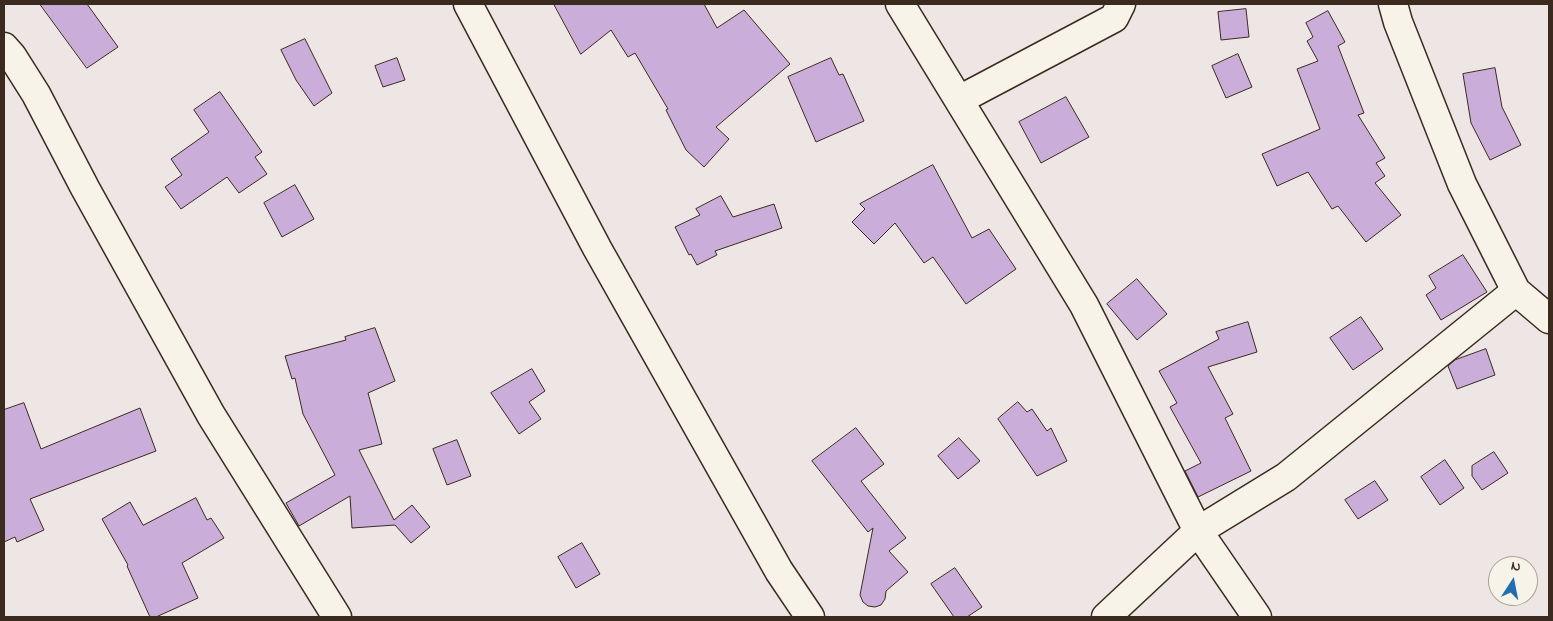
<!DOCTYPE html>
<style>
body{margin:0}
#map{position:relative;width:1553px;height:621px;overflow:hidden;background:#eee5e5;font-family:"Indie Flower",sans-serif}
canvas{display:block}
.frame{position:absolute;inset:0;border:5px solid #3b2a1e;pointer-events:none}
.north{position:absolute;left:1488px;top:556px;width:50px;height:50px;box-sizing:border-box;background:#f7f3e8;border:1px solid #aca397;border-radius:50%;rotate:11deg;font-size:14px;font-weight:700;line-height:20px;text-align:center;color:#3b2a1e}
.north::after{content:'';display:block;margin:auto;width:18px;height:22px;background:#1f6fb2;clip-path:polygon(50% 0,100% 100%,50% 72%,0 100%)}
</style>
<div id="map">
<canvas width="1553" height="621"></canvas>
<div class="frame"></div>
<div class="north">N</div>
</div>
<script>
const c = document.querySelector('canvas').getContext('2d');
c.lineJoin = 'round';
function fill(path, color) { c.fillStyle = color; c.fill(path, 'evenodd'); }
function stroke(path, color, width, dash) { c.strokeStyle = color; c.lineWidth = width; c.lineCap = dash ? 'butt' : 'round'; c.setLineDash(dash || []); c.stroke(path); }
const building = new Path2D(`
 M 40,4 L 87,4 L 118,47 L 87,68 Z
 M 554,4 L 704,4 L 717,28 L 744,10 L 790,64 L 716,127 L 729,139 L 704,167 L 686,150 L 666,110 L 668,109 L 635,53 L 628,57 L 611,30 L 581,54 Z
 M 1246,9 L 1249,37 L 1221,40 L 1218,12 Z
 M 1328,11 L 1345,42 L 1338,46 L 1364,113 L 1358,115 L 1385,158 L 1376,163 L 1385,176 L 1375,183 L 1401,215 L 1366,242 L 1338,206 L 1332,209 L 1308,172 L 1277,186 L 1262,154 L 1320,129 L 1297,69 L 1318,61 L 1307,41 L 1313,37 L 1306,23 Z
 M 305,39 L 332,93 L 314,106 L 296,80 L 281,50 Z
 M 1238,54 L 1252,87 L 1226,98 L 1212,66 Z
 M 397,58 L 405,80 L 383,87 L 375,66 Z
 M 831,58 L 839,75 L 843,74 L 864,121 L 816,142 L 788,77 Z
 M 1495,68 L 1502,107 L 1521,145 L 1490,160 L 1471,123 L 1463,74 Z
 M 220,92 L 262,152 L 255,157 L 267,174 L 239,193 L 227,177 L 181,209 L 165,187 L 182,175 L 171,159 L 209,132 L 194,110 Z
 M 1066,97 L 1089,137 L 1041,163 L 1019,122 Z
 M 933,165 L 972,238 L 989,229 L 1016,269 L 966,304 L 933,257 L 924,263 L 895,223 L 874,244 L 852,222 L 865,209 L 860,204 Z
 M 295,185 L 314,219 L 282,237 L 264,203 Z
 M 721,196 L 733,217 L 774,204 L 782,228 L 715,251 L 717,255 L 697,265 L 691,254 L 689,255 L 675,227 L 700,215 L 696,209 Z
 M 1463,255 L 1487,292 L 1441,320 L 1426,295 L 1436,288 L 1429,276 Z
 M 1137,279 L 1167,314 L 1137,340 L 1107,304 Z
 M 1361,317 L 1383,349 L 1353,370 L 1330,338 Z
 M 1248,322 L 1257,352 L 1208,367 L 1233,414 L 1225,418 L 1251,471 L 1198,497 L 1185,471 L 1201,463 L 1170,407 L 1177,403 L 1159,371 L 1219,339 L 1216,332 Z
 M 375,328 L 395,381 L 368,393 L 382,444 L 359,450 L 394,520 L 412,505 L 430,527 L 411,543 L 395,525 L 352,528 L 350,496 L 299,526 L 286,503 L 335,475 L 303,414 L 295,378 L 292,379 L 285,356 L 346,340 L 345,337 Z
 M 1486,349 L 1495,375 L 1457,389 L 1448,366 L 1455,360 Z
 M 532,369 L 545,391 L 529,402 L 541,419 L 519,434 L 491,393 Z
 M 1018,402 L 1027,412 L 1032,409 L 1047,431 L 1051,428 L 1067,461 L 1037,476 L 998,419 Z
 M 24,403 L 41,449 L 140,408 L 156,451 L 30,499 L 44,530 L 17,542 L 15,537 L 4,542 L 4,410 Z
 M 856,428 L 884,464 L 861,481 L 906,538 L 889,551 L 908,572 L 886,591 L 885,599 L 881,605 L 875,607 L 868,606 L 863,602 L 860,595 L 873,528 L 868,532 L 812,461 Z
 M 959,438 L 980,461 L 958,479 L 938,456 Z
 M 457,440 L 471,476 L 447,485 L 433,449 Z
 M 1494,452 L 1508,473 L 1482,490 L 1472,476 L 1472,466 Z
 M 1445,460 L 1464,488 L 1440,505 L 1421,477 Z
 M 1375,481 L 1388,500 L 1358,519 L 1345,500 Z
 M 196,498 L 207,520 L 211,518 L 224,538 L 182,563 L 198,598 L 156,617 L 150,617 L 127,566 L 128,565 L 102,519 L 130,502 L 143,525 Z
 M 582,543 L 600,574 L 576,588 L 558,557 Z
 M 955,568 L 982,607 L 967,617 L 954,617 L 931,584 Z`);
const street = new Path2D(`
 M 468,4 L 597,248 L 779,571 L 810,617
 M 900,4 L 1084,305 L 1198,531 L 1257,617
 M 1393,4 L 1398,22 L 1462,184 L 1516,291 L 1549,319
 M 4,47 L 12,56 L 36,94 L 85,188 L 211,415 L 337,617
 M 959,100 L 1114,18 L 1121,4
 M 1106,617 L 1198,531 L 1286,477 L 1516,291`);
fill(building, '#cbadd9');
stroke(building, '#3b2a1e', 1);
stroke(street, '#3b2a1e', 31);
stroke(street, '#f7f3e8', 28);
</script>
